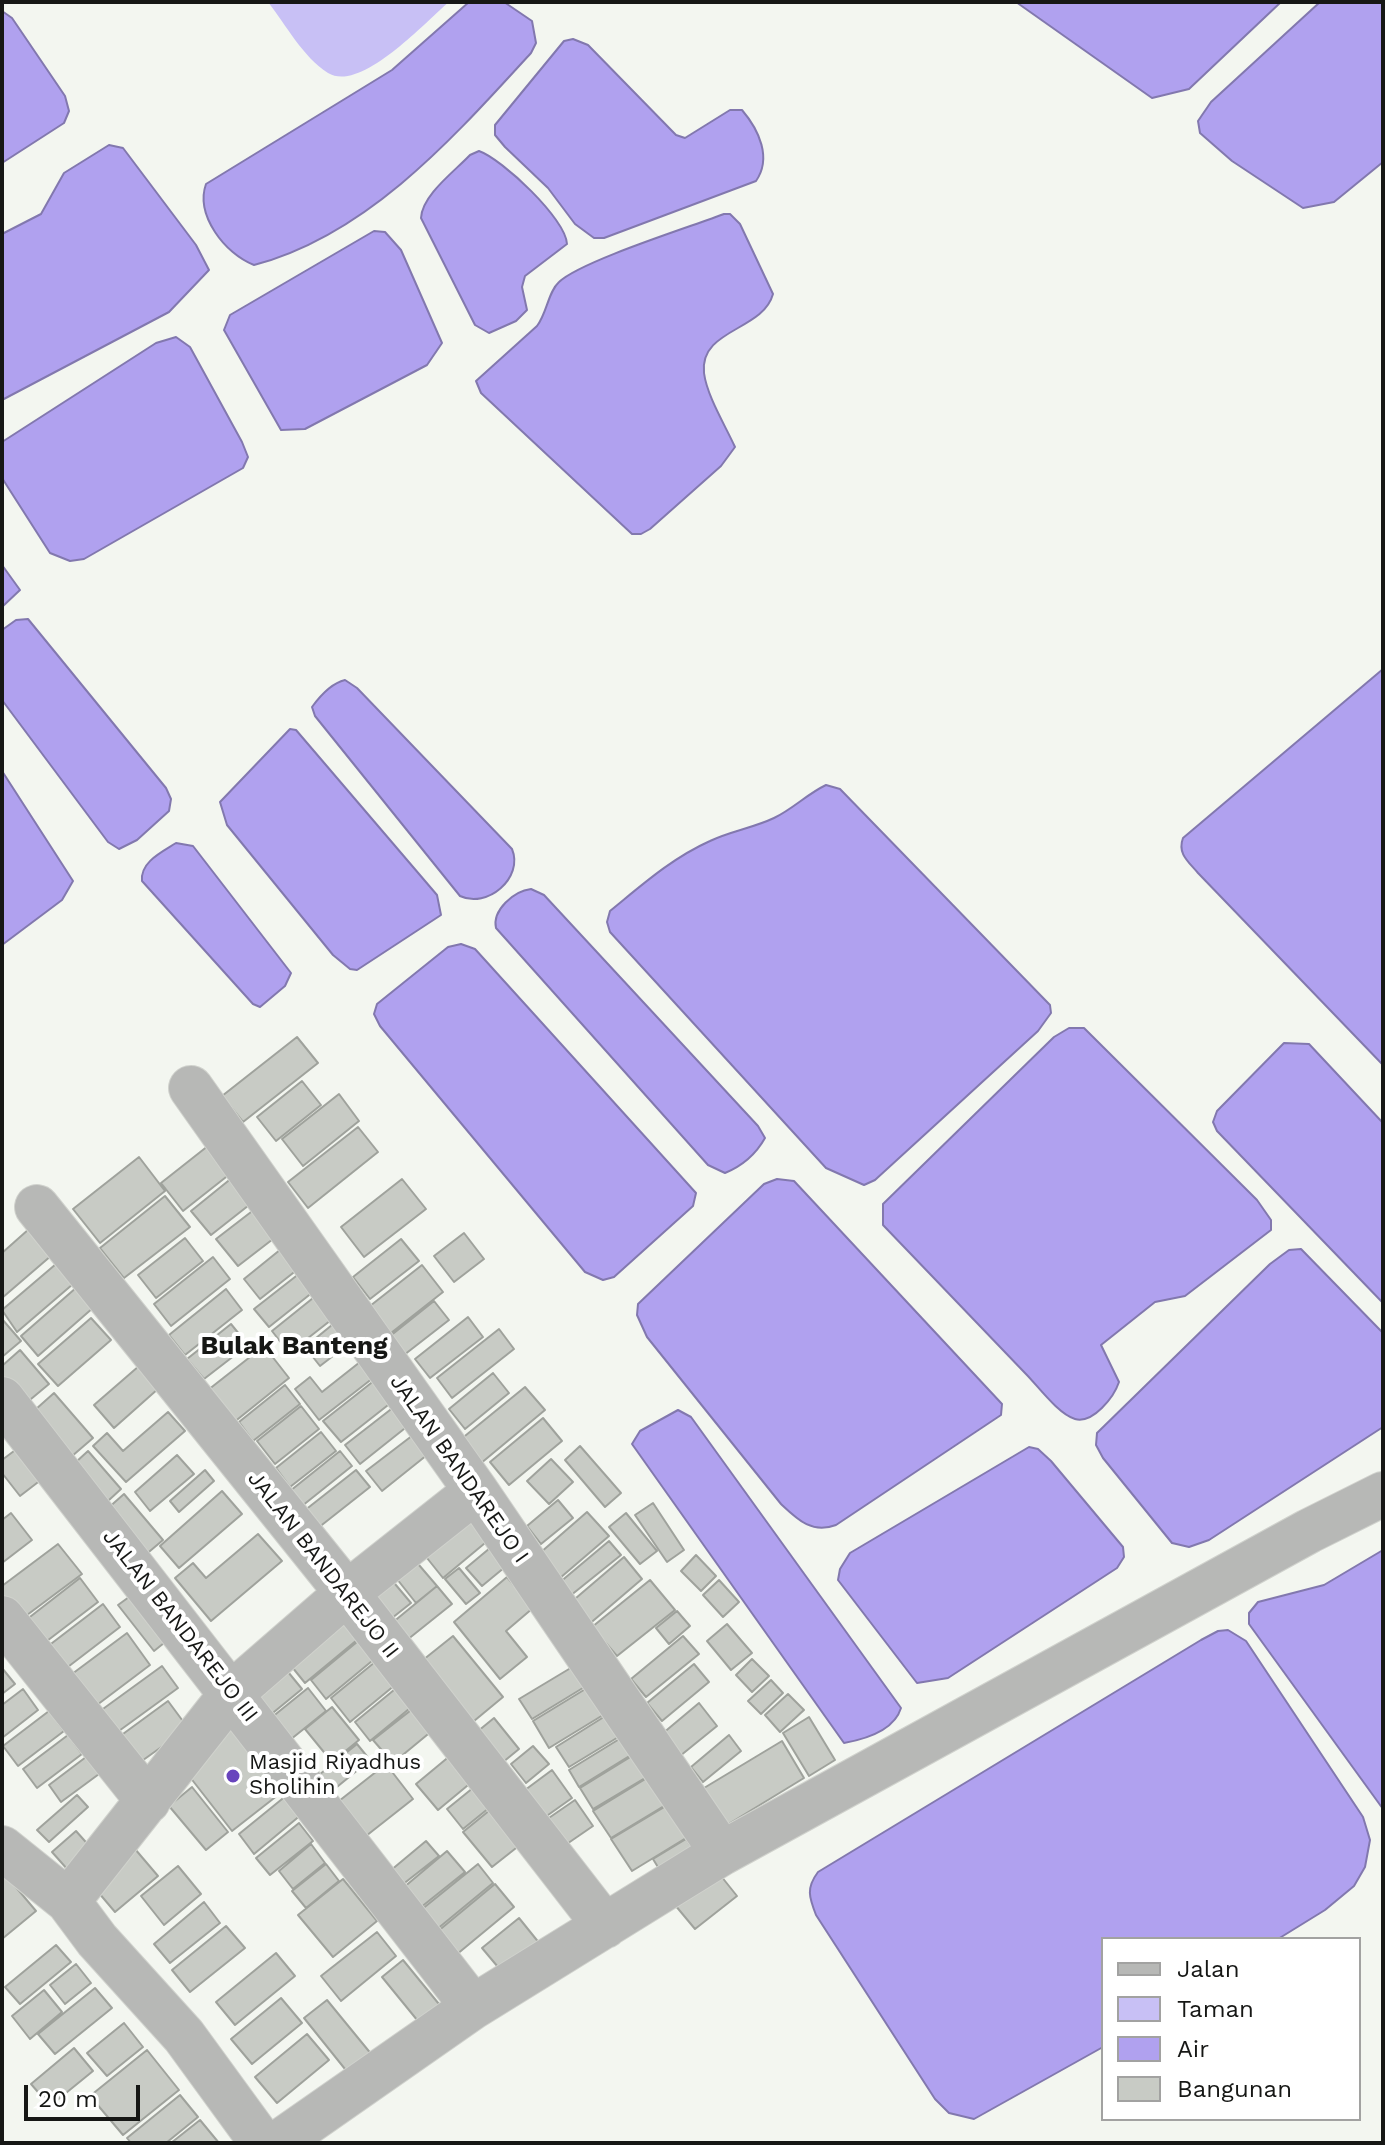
<!DOCTYPE html>
<style>
body{margin:0}
#map{position:relative;width:1385px;height:2145px;overflow:hidden;background:#f3f6f0;font-family:"Work Sans",sans-serif}
canvas{display:block}
.frame{position:absolute;inset:0;border:4px solid #161715;pointer-events:none}
.legend{position:absolute;left:1101px;top:1937px;width:260px;height:184px;box-sizing:border-box;background:#fff;border:2px solid #a2a2a1;margin:0;padding:10px 14px;list-style:none;font-size:24px;color:#161715}
.legend li{display:flex;align-items:center;gap:16px;height:40px}
.legend b{width:40px;border:2px solid #a2a2a1}
.scale{position:absolute;left:24px;top:2085px;width:116px;height:36px;box-sizing:border-box;border:4px solid #161715;border-top:0;padding-left:10px;font-size:24px;line-height:28px;white-space:nowrap;color:#161715;-webkit-text-stroke:6px #fff;paint-order:stroke}
</style>
<div id="map">
<canvas width="1385" height="2145"></canvas>
<div class="frame"></div>
<ul class="legend">
<li><b style="height:10px;background:#b7b8b6"></b>Jalan</li>
<li><b style="height:22px;background:#c8c0f5"></b>Taman</li>
<li><b style="height:22px;background:#b0a1ef"></b>Air</li>
<li><b style="height:22px;background:#c8cbc5"></b>Bangunan</li>
</ul>
<div class="scale">20 m</div>
</div>
<script>
const c = document.querySelector('canvas').getContext('2d');
c.lineJoin = 'round';
function fill(path, color) { c.fillStyle = color; c.fill(path, 'evenodd'); }
function stroke(path, color, width, dash) { c.strokeStyle = color; c.lineWidth = width; c.lineCap = dash ? 'butt' : 'round'; c.setLineDash(dash || []); c.stroke(path); }
function drawText(font, color, halo, rows, align = 'center') {
  c.font = font + ' "Work Sans",sans-serif'; c.lineWidth = 8; c.setLineDash([]); c.textBaseline = 'middle'; c.strokeStyle = halo; c.fillStyle = color; for (const [text, x, y, turn = 0] of rows) {
    c.save(); c.translate(x, y); c.rotate((+turn || 0) * Math.PI / 180); c.textAlign = isNaN(turn) ? turn : align; if (halo) c.strokeText(text, 0, 0); c.fillText(text, 0, 0); c.restore();
  }
}
const green = new Path2D(`
 M 268,2 L 449,2 C 424,23 361,93 328,73 C 303,57 286,25 268,2 Z`);
const water = new Path2D(`
 M 469,2 L 504,2 L 532,21 L 536,43 L 531,53 C 454,137 368,235 254,265 C 225,254 195,215 206,184 L 392,70 Z
 M 1016,2 L 1281,2 L 1189,89 L 1152,98 Z
 M 1320,2 L 1383,2 L 1383,162 L 1334,202 L 1303,208 L 1232,161 L 1200,133 L 1198,121 L 1211,102 Z
 M 2,11 L 12,18 L 65,96 L 69,111 L 64,123 L 2,163 Z
 M 573,39 L 588,45 L 676,135 L 685,138 L 730,110 L 742,110 C 759,130 772,158 756,181 L 604,238 L 594,238 L 575,224 L 548,188 L 505,147 L 495,135 L 495,125 L 564,41 Z
 M 109,145 L 123,148 L 196,245 L 209,270 L 169,312 L 2,400 L 2,234 L 41,214 L 64,173 Z
 M 479,151 C 502,159 566,219 567,244 L 525,276 L 522,287 L 527,310 L 516,321 L 489,333 L 475,325 L 421,218 C 422,195 455,171 470,155 Z
 M 724,214 L 730,214 L 740,224 L 773,294 C 763,331 699,329 704,373 C 707,396 725,425 735,447 L 721,466 L 650,529 L 641,534 L 632,534 L 481,393 L 476,381 L 537,326 C 547,313 548,292 559,282 C 581,261 690,227 724,214 Z
 M 374,231 L 385,232 L 401,250 L 442,343 L 427,365 L 305,429 L 281,430 L 224,330 L 230,315 Z
 M 176,337 L 190,347 L 242,442 L 248,457 L 243,468 L 84,559 L 70,561 L 50,553 L 2,478 L 2,442 L 156,343 Z
 M 2,565 L 20,590 L 2,607 Z
 M 28,619 L 166,788 L 171,799 L 169,811 L 137,840 L 119,849 L 108,842 L 2,700 L 2,630 L 16,620 Z
 M 1383,669 L 1383,1065 L 1198,873 C 1189,862 1177,854 1183,838 Z
 M 345,680 L 357,688 L 512,849 C 524,878 487,909 460,896 L 315,716 L 312,707 C 320,696 332,683 345,680 Z
 M 290,729 L 296,730 L 437,895 L 441,915 L 357,970 L 350,969 L 333,955 L 227,825 L 220,802 Z
 M 2,771 L 73,881 L 62,900 L 2,945 Z
 M 826,785 L 840,789 L 1050,1005 L 1051,1013 L 1038,1031 L 875,1180 L 864,1185 L 826,1168 L 610,932 L 607,922 L 610,911 C 642,885 672,858 710,841 C 731,831 753,828 774,818 C 793,809 807,794 826,785 Z
 M 176,843 L 193,846 L 291,973 L 285,986 L 260,1007 L 253,1004 L 142,881 C 140,862 162,852 176,843 Z
 M 531,889 L 544,895 L 758,1126 L 765,1138 C 756,1154 742,1166 725,1173 L 708,1165 L 496,928 C 492,910 514,891 531,889 Z
 M 461,944 L 475,949 L 696,1193 L 693,1206 L 614,1277 L 603,1280 L 585,1272 L 380,1026 L 374,1014 L 377,1004 L 448,947 Z
 M 1069,1028 L 1084,1028 L 1257,1200 L 1271,1220 L 1271,1230 L 1185,1296 L 1155,1302 L 1101,1345 L 1119,1382 C 1114,1397 1093,1424 1075,1419 C 1058,1414 1038,1386 1025,1373 C 978,1324 930,1274 883,1225 L 883,1204 L 1054,1037 Z
 M 1284,1043 L 1309,1044 L 1383,1123 L 1383,1303 L 1217,1131 L 1213,1122 L 1217,1111 Z
 M 777,1179 L 794,1181 L 1002,1404 L 1001,1415 L 836,1525 C 812,1534 798,1520 781,1504 L 647,1337 L 637,1315 L 638,1304 L 764,1184 Z
 M 1301,1249 L 1383,1333 L 1383,1427 L 1209,1540 L 1189,1547 L 1172,1543 L 1103,1458 L 1096,1445 L 1097,1433 L 1270,1264 L 1289,1250 Z
 M 678,1410 L 691,1417 L 901,1708 C 894,1731 866,1739 844,1743 L 632,1444 L 640,1431 Z
 M 1029,1447 L 1038,1449 L 1051,1461 L 1123,1547 L 1124,1557 L 1117,1568 L 948,1678 L 917,1683 L 838,1580 L 840,1569 L 850,1553 Z
 M 1383,1550 L 1383,1809 L 1249,1624 L 1249,1613 L 1258,1602 L 1324,1585 Z
 M 1228,1630 L 1246,1641 L 1363,1817 L 1370,1840 L 1365,1867 L 1354,1886 L 1325,1910 L 1278,1939 L 1103,1939 L 1103,2047 L 974,2119 L 949,2113 L 935,2099 L 816,1915 C 809,1897 806,1888 818,1872 L 1201,1640 L 1218,1631 Z`);
const building = new Path2D(`
 M 297,1037 L 318,1063 L 243,1122 L 222,1096 Z
 M 302,1081 L 321,1105 L 276,1141 L 257,1117 Z
 M 339,1094 L 359,1121 L 303,1166 L 282,1139 Z
 M 358,1127 L 378,1152 L 308,1208 L 288,1182 Z
 M 218,1138 L 240,1166 L 183,1211 L 161,1183 Z
 M 139,1157 L 165,1191 L 100,1243 L 73,1209 Z
 M 238,1173 L 258,1198 L 211,1235 L 191,1211 Z
 M 402,1179 L 426,1209 L 364,1257 L 341,1227 Z
 M 165,1196 L 190,1227 L 124,1278 L 100,1248 Z
 M 264,1202 L 286,1229 L 238,1266 L 216,1239 Z
 M 29,1229 L 52,1255 L 2,1298 L 2,1253 Z
 M 464,1233 L 484,1259 L 454,1282 L 434,1256 Z
 M 185,1238 L 203,1261 L 156,1298 L 138,1275 Z
 M 401,1239 L 419,1261 L 370,1299 L 353,1277 Z
 M 291,1241 L 307,1262 L 260,1299 L 244,1279 Z
 M 213,1257 L 230,1279 L 171,1326 L 154,1304 Z
 M 56,1264 L 73,1284 L 17,1332 L 2,1310 Z
 M 422,1265 L 443,1292 L 391,1333 L 370,1306 Z
 M 309,1266 L 323,1284 L 269,1327 L 254,1309 Z
 M 77,1287 L 94,1307 L 38,1356 L 21,1336 Z
 M 226,1289 L 242,1310 L 185,1355 L 169,1335 Z
 M 323,1290 L 340,1313 L 289,1353 L 272,1331 Z
 M 434,1301 L 449,1320 L 404,1355 L 389,1337 Z
 M 343,1316 L 359,1336 L 320,1366 L 305,1347 Z
 M 468,1317 L 483,1337 L 430,1378 L 415,1359 Z
 M 91,1318 L 111,1340 L 58,1386 L 38,1364 Z
 M 2,1319 L 21,1341 L 2,1357 Z
 M 231,1324 L 248,1345 L 204,1379 L 187,1359 Z
 M 499,1329 L 514,1349 L 452,1398 L 437,1378 Z
 M 264,1346 L 289,1378 L 233,1423 L 208,1390 Z
 M 20,1350 L 49,1384 L 19,1409 L 2,1390 L 2,1366 Z
 M 360,1362 L 373,1378 L 319,1420 L 295,1389 L 310,1377 L 322,1392 Z
 M 139,1366 L 159,1388 L 114,1428 L 94,1405 Z
 M 493,1373 L 509,1393 L 465,1429 L 449,1409 Z
 M 380,1376 L 397,1398 L 341,1442 L 323,1421 Z
 M 285,1385 L 300,1404 L 253,1441 L 239,1422 Z
 M 525,1387 L 545,1410 L 480,1464 L 460,1440 Z
 M 54,1393 L 93,1438 L 64,1463 L 26,1418 Z
 M 399,1403 L 414,1421 L 360,1464 L 345,1445 Z
 M 301,1406 L 319,1429 L 275,1464 L 257,1441 Z
 M 168,1412 L 185,1431 L 126,1482 L 93,1446 L 107,1433 L 123,1451 Z
 M 543,1418 L 562,1441 L 509,1485 L 490,1462 Z
 M 321,1432 L 336,1451 L 290,1487 L 276,1468 Z
 M 417,1432 L 432,1451 L 382,1491 L 366,1471 Z
 M 22,1445 L 46,1476 L 20,1496 L 2,1473 L 2,1460 Z
 M 580,1446 L 621,1493 L 605,1507 L 565,1460 Z
 M 88,1451 L 121,1489 L 96,1512 L 63,1474 Z
 M 340,1451 L 352,1466 L 302,1506 L 290,1491 Z
 M 177,1455 L 194,1474 L 150,1511 L 135,1492 Z
 M 551,1459 L 573,1482 L 549,1504 L 527,1481 Z
 M 205,1470 L 214,1481 L 179,1512 L 170,1501 Z
 M 356,1470 L 370,1487 L 318,1528 L 304,1511 Z
 M 222,1491 L 242,1514 L 179,1568 L 160,1546 Z
 M 124,1494 L 163,1540 L 137,1562 L 98,1517 Z
 M 558,1500 L 573,1518 L 541,1544 L 527,1526 Z
 M 653,1503 L 684,1550 L 667,1562 L 635,1515 Z
 M 587,1512 L 609,1536 L 560,1578 L 540,1553 Z
 M 11,1513 L 32,1540 L 2,1563 L 2,1520 Z
 M 626,1513 L 657,1551 L 640,1564 L 609,1527 Z
 M 471,1514 L 491,1538 L 443,1578 L 423,1553 Z
 M 258,1534 L 282,1561 L 211,1621 L 175,1578 L 193,1563 L 206,1578 Z
 M 609,1541 L 621,1555 L 570,1596 L 559,1583 Z
 M 58,1544 L 82,1574 L 19,1621 L 2,1598 L 2,1586 Z
 M 490,1548 L 505,1567 L 482,1586 L 466,1568 Z
 M 696,1555 L 716,1576 L 701,1591 L 681,1571 Z
 M 624,1557 L 642,1579 L 587,1626 L 569,1604 Z
 M 413,1558 L 437,1586 L 416,1603 L 393,1574 Z
 M 459,1568 L 480,1593 L 466,1604 L 445,1579 Z
 M 507,1577 L 533,1608 L 506,1631 L 527,1657 L 500,1679 L 454,1622 Z
 M 80,1578 L 98,1602 L 43,1644 L 26,1620 Z
 M 390,1578 L 411,1603 L 387,1622 L 366,1597 Z
 M 650,1580 L 675,1610 L 617,1656 L 592,1627 Z
 M 719,1580 L 739,1602 L 723,1617 L 703,1595 Z
 M 437,1586 L 452,1604 L 407,1640 L 392,1623 Z
 M 140,1589 L 174,1635 L 154,1651 L 118,1605 Z
 M 103,1604 L 120,1627 L 60,1673 L 43,1650 Z
 M 342,1609 L 363,1635 L 305,1683 L 284,1657 Z
 M 677,1611 L 690,1626 L 669,1644 L 656,1628 Z
 M 727,1624 L 752,1653 L 731,1670 L 707,1641 Z
 M 127,1633 L 150,1665 L 93,1708 L 68,1677 Z
 M 453,1636 L 503,1697 L 468,1726 L 418,1664 Z
 M 683,1636 L 699,1654 L 646,1697 L 631,1679 Z
 M 363,1637 L 378,1656 L 326,1699 L 311,1680 Z
 M 752,1659 L 769,1676 L 752,1692 L 736,1675 Z
 M 375,1662 L 395,1685 L 350,1722 L 331,1698 Z
 M 579,1663 L 591,1683 L 532,1719 L 519,1699 Z
 M 694,1664 L 709,1682 L 662,1721 L 647,1703 Z
 M 162,1666 L 178,1688 L 112,1736 L 96,1714 Z
 M 284,1667 L 302,1689 L 263,1721 L 244,1699 Z
 M 2,1668 L 15,1684 L 2,1694 Z
 M 771,1680 L 783,1693 L 761,1714 L 748,1701 Z
 M 400,1685 L 415,1704 L 370,1741 L 355,1722 Z
 M 592,1685 L 608,1712 L 549,1748 L 533,1721 Z
 M 308,1688 L 326,1711 L 285,1744 L 266,1722 Z
 M 23,1689 L 38,1710 L 2,1738 L 2,1705 Z
 M 788,1694 L 804,1710 L 780,1732 L 765,1715 Z
 M 168,1701 L 188,1728 L 132,1768 L 112,1742 Z
 M 699,1703 L 717,1726 L 680,1756 L 662,1734 Z
 M 332,1707 L 359,1740 L 332,1762 L 305,1729 Z
 M 415,1707 L 433,1730 L 393,1763 L 373,1740 Z
 M 49,1711 L 64,1731 L 18,1766 L 3,1746 Z
 M 607,1715 L 620,1736 L 569,1767 L 556,1747 Z
 M 809,1717 L 835,1760 L 809,1776 L 783,1733 Z
 M 494,1718 L 519,1749 L 497,1767 L 472,1736 Z
 M 234,1720 L 287,1788 L 232,1831 L 179,1763 Z
 M 68,1735 L 82,1754 L 37,1788 L 23,1769 Z
 M 729,1735 L 741,1751 L 703,1782 L 691,1767 Z
 M 621,1738 L 631,1755 L 579,1787 L 569,1770 Z
 M 782,1741 L 804,1778 L 727,1825 L 704,1788 Z
 M 357,1744 L 370,1760 L 332,1791 L 319,1775 Z
 M 533,1746 L 549,1764 L 526,1783 L 511,1764 Z
 M 457,1750 L 479,1776 L 438,1810 L 416,1784 Z
 M 632,1756 L 645,1778 L 593,1809 L 580,1788 Z
 M 86,1757 L 99,1774 L 61,1802 L 49,1785 Z
 M 386,1764 L 413,1799 L 366,1836 L 339,1801 Z
 M 552,1770 L 572,1798 L 541,1820 L 521,1793 Z
 M 647,1778 L 664,1806 L 611,1838 L 593,1811 Z
 M 484,1779 L 500,1799 L 463,1829 L 447,1809 Z
 M 192,1787 L 228,1832 L 206,1850 L 169,1806 Z
 M 77,1795 L 88,1807 L 49,1842 L 37,1830 Z
 M 287,1795 L 302,1814 L 254,1854 L 239,1834 Z
 M 575,1800 L 593,1826 L 561,1848 L 543,1822 Z
 M 501,1801 L 530,1837 L 492,1867 L 463,1832 Z
 M 666,1806 L 686,1838 L 632,1871 L 611,1839 Z
 M 299,1823 L 313,1841 L 270,1875 L 256,1858 Z
 M 76,1831 L 100,1858 L 76,1879 L 52,1852 Z
 M 686,1839 L 698,1857 L 664,1877 L 653,1859 Z
 M 426,1841 L 439,1856 L 402,1885 L 390,1871 Z
 M 311,1844 L 325,1863 L 293,1889 L 279,1871 Z
 M 135,1849 L 158,1876 L 115,1912 L 93,1886 Z
 M 447,1851 L 465,1872 L 420,1908 L 403,1888 Z
 M 326,1864 L 339,1881 L 306,1908 L 292,1891 Z
 M 478,1864 L 493,1883 L 436,1930 L 421,1910 Z
 M 178,1866 L 201,1894 L 164,1925 L 141,1896 Z
 M 717,1871 L 737,1896 L 695,1929 L 675,1905 Z
 M 4,1873 L 36,1911 L 2,1939 L 2,1874 Z
 M 343,1879 L 377,1921 L 333,1957 L 298,1915 Z
 M 495,1884 L 514,1907 L 456,1955 L 437,1932 Z
 M 204,1902 L 220,1923 L 170,1963 L 154,1944 Z
 M 519,1918 L 540,1944 L 503,1973 L 482,1948 Z
 M 226,1926 L 245,1948 L 190,1992 L 172,1970 Z
 M 377,1932 L 396,1956 L 341,2001 L 321,1976 Z
 M 56,1945 L 71,1962 L 20,2004 L 5,1987 Z
 M 276,1953 L 295,1976 L 235,2025 L 216,2002 Z
 M 403,1960 L 443,2009 L 422,2026 L 382,1977 Z
 M 76,1964 L 91,1983 L 65,2004 L 50,1985 Z
 M 95,1988 L 112,2008 L 55,2054 L 38,2034 Z
 M 44,1990 L 62,2012 L 30,2039 L 12,2016 Z
 M 281,1998 L 302,2023 L 252,2064 L 231,2039 Z
 M 327,2000 L 372,2055 L 349,2074 L 304,2018 Z
 M 124,2023 L 143,2047 L 107,2076 L 87,2053 Z
 M 307,2034 L 329,2060 L 277,2103 L 255,2077 Z
 M 74,2048 L 93,2071 L 50,2106 L 31,2084 Z
 M 147,2050 L 179,2090 L 123,2135 L 90,2096 Z
 M 180,2095 L 198,2117 L 166,2143 L 131,2143 L 127,2138 Z
 M 200,2120 L 219,2143 L 171,2143 Z`);
const street = new Path2D(`
 M 191,1088 L 476,1491 L 722,1853
 M 37,1207 L 347,1593 L 605,1926
 M 2,1399 L 473,2007
 M 2,1618 L 148,1801
 M 2,1848 L 68,1901 L 97,1940 L 184,2036 L 262,2143
 M 68,1901 L 232,1693 L 347,1593 L 476,1491
 M 278,2143 L 473,2007 L 722,1853 L 1309,1531 L 1383,1494`);
const markers = [
 [233,1776,8,"#6844bd"]
];
const streetNames = [
 ["JALAN BANDAREJO I",459,1469,55],
 ["JALAN BANDAREJO II",323,1565,52],
 ["JALAN BANDAREJO III",180,1626,52]
];
const poiNames = [
 ["Masjid Riyadhus",249,1763],
 ["Sholihin",249,1788]
];
const quarterNames = [
 ["Bulak Banteng",294,1346]
];
fill(green, '#c8c0f5');
fill(water, '#b0a1ef');
stroke(water, '#8278ae', 2);
fill(building, '#c8cbc5');
stroke(building, '#9fa29c', 2);
stroke(street, '#d0d2cd', 46);
stroke(street, '#b7b8b6', 44);
for (const [x, y, r, color] of markers) { const dot = new Path2D(); dot.arc(x, y, r, 0, 2 * Math.PI); c.fillStyle = color; c.fill(dot); stroke(dot, '#fff', 3); }
drawText('22px', '#161715', '#fff', streetNames);
drawText('22px', '#161715', '#fff', poiNames, 'left');
drawText('bold 26px', '#161715', '#fff', quarterNames);
</script>
